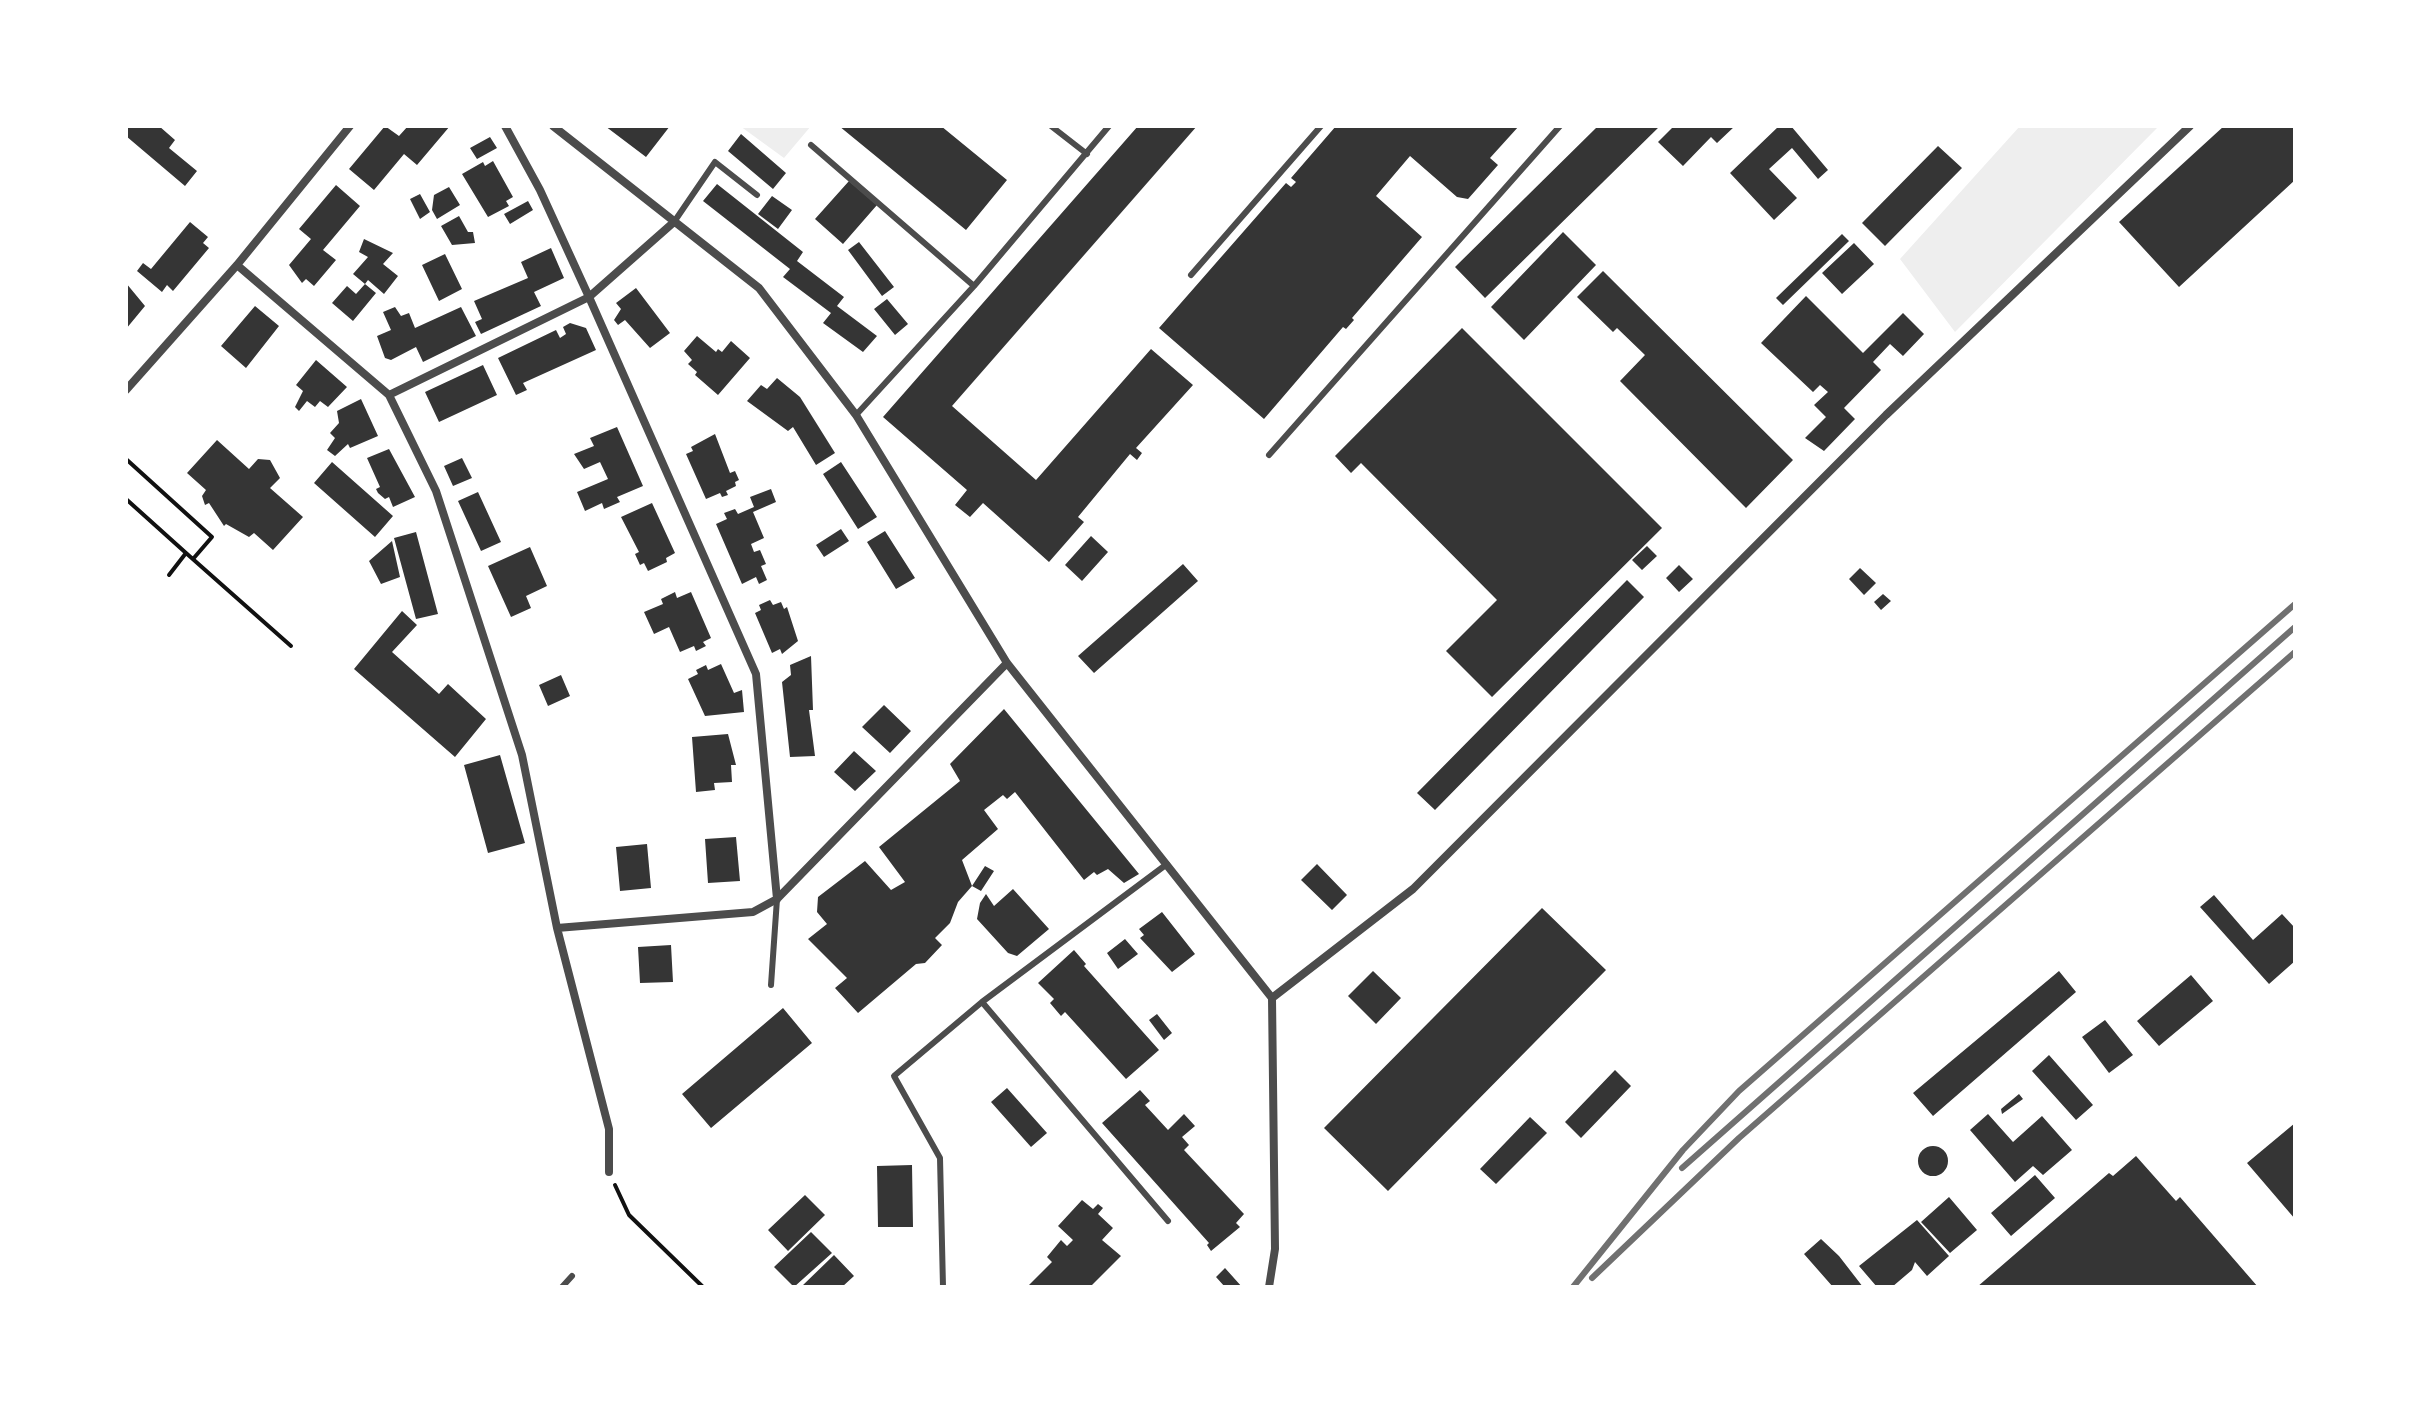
<!DOCTYPE html>
<style>
body{margin:0}
#map{position:relative;width:2421px;height:1413px;overflow:hidden;background:#fff;font-family:"Space Grotesk",sans-serif}
canvas{display:block}
.frame{position:absolute;inset:0;border:128px solid #fff;pointer-events:none}
</style>
<div id="map">
<canvas width="2421" height="1413"></canvas>
<div class="frame"></div>
</div>
<script>
const c = document.querySelector('canvas').getContext('2d');
c.lineJoin = 'round';
function fill(path, color) { c.fillStyle = color; c.fill(path, 'evenodd'); }
function stroke(path, color, width, dash) { c.strokeStyle = color; c.lineWidth = width; c.lineCap = dash ? 'butt' : 'round'; c.setLineDash(dash || []); c.stroke(path); }
const green = new Path2D(`
 M 740,126 L 811,126 L 784,158 Z
 M 2020,126 L 2159,126 L 1955,332 L 1900,259 Z`);
const building = new Path2D(`
 M 126,126 L 159,126 L 175,140 L 169,148 L 197,171 L 185,186 L 126,136 Z
 M 385,126 L 399,136 L 408,126 L 450,126 L 417,165 L 404,154 L 374,190 L 349,169 Z
 M 605,126 L 670,126 L 646,157 Z
 M 839,126 L 941,126 L 1007,180 L 966,230 Z
 M 1138,126 L 1197,126 L 952,406 L 1036,480 L 1151,349 L 1193,385 L 1136,448 L 1142,453 L 1137,460 L 1130,454 L 1078,517 L 1084,522 L 1049,562 L 983,503 L 970,517 L 955,505 L 967,490 L 883,417 Z
 M 1336,126 L 1519,126 L 1490,158 L 1498,165 L 1468,199 L 1457,197 L 1410,156 L 1376,196 L 1422,237 L 1352,318 L 1354,320 L 1346,329 L 1343,327 L 1264,419 L 1159,328 L 1286,183 L 1291,187 L 1296,182 L 1291,178 Z
 M 1594,126 L 1660,126 L 1485,298 L 1455,267 L 1596,128 Z
 M 1674,126 L 1735,126 L 1717,143 L 1711,137 L 1683,166 L 1658,142 Z
 M 1779,126 L 1791,126 L 1828,170 L 1818,179 L 1792,148 L 1769,169 L 1797,198 L 1774,220 L 1730,173 Z
 M 2224,126 L 2295,126 L 2295,180 L 2179,287 L 2119,222 Z
 M 741,134 L 786,173 L 773,189 L 728,151 Z
 M 490,137 L 497,148 L 477,159 L 470,148 Z
 M 1938,146 L 1962,168 L 1885,246 L 1862,223 Z
 M 493,161 L 513,197 L 506,201 L 509,206 L 488,217 L 462,174 L 483,162 L 485,166 Z
 M 849,181 L 877,205 L 843,244 L 815,219 Z
 M 717,184 L 803,252 L 797,261 L 844,297 L 837,306 L 877,336 L 863,352 L 823,323 L 831,313 L 783,277 L 790,269 L 703,201 Z
 M 336,185 L 360,206 L 323,250 L 336,260 L 314,286 L 306,279 L 302,283 L 289,265 L 311,239 L 299,229 Z
 M 449,187 L 460,205 L 437,219 L 432,210 L 434,195 Z
 M 420,194 L 430,212 L 420,219 L 410,199 Z
 M 772,196 L 792,210 L 778,229 L 758,214 Z
 M 528,201 L 533,210 L 510,224 L 504,214 Z
 M 459,216 L 468,232 L 473,232 L 475,243 L 452,245 L 441,226 Z
 M 190,222 L 208,237 L 203,243 L 209,248 L 173,291 L 167,285 L 162,292 L 137,271 L 143,263 L 151,269 Z
 M 1563,232 L 1596,265 L 1524,340 L 1491,307 Z
 M 1842,234 L 1849,241 L 1783,305 L 1776,298 Z
 M 364,239 L 393,253 L 383,264 L 398,276 L 384,294 L 368,280 L 365,284 L 376,293 L 353,321 L 332,303 L 347,286 L 356,294 L 365,284 L 353,274 L 368,257 L 359,252 Z
 M 859,242 L 894,287 L 882,296 L 848,250 Z
 M 1854,243 L 1874,264 L 1842,294 L 1822,273 Z
 M 551,248 L 564,278 L 534,292 L 541,306 L 481,334 L 475,322 L 482,319 L 474,301 L 528,278 L 521,262 Z
 M 445,254 L 462,289 L 439,301 L 422,265 Z
 M 1603,271 L 1793,460 L 1746,508 L 1620,381 L 1645,355 L 1617,328 L 1613,332 L 1577,297 Z
 M 126,283 L 145,306 L 126,329 Z
 M 636,288 L 670,333 L 650,348 L 625,320 L 618,325 L 614,320 L 621,309 L 616,303 Z
 M 1806,296 L 1863,353 L 1903,313 L 1924,334 L 1903,356 L 1890,344 L 1873,362 L 1881,370 L 1844,408 L 1855,419 L 1824,451 L 1805,438 L 1826,417 L 1814,405 L 1828,392 L 1820,385 L 1813,392 L 1761,343 Z
 M 887,299 L 908,324 L 895,335 L 874,309 Z
 M 255,306 L 279,326 L 246,368 L 221,346 Z
 M 395,307 L 401,316 L 409,313 L 415,328 L 461,307 L 476,336 L 423,362 L 416,347 L 391,360 L 385,358 L 377,336 L 391,330 L 383,312 Z
 M 570,323 L 586,328 L 596,350 L 523,383 L 527,390 L 516,395 L 498,358 L 556,330 L 560,338 L 566,334 L 563,327 Z
 M 1462,328 L 1662,528 L 1492,697 L 1446,651 L 1497,600 L 1361,463 L 1351,473 L 1335,456 Z
 M 697,336 L 716,352 L 718,349 L 722,352 L 731,341 L 750,358 L 718,395 L 695,375 L 697,372 L 688,364 L 692,360 L 684,351 Z
 M 316,360 L 347,387 L 328,407 L 320,401 L 315,407 L 307,401 L 299,411 L 295,407 L 303,391 L 296,385 Z
 M 483,365 L 497,395 L 439,422 L 425,392 Z
 M 777,378 L 800,397 L 835,453 L 816,465 L 793,427 L 788,431 L 747,401 L 761,385 L 767,389 Z
 M 361,399 L 378,436 L 350,448 L 348,444 L 335,456 L 327,450 L 335,438 L 330,433 L 339,423 L 337,411 Z
 M 617,427 L 643,486 L 617,497 L 620,502 L 604,509 L 602,503 L 585,511 L 577,492 L 608,479 L 600,462 L 584,469 L 574,454 L 594,446 L 590,438 Z
 M 715,434 L 730,473 L 735,471 L 739,480 L 735,482 L 736,486 L 726,491 L 728,495 L 722,497 L 720,493 L 706,499 L 686,454 L 693,451 L 691,447 Z
 M 217,440 L 249,469 L 258,459 L 270,460 L 280,478 L 270,488 L 303,517 L 273,550 L 254,533 L 249,537 L 226,524 L 224,526 L 209,503 L 205,505 L 202,496 L 206,490 L 187,473 Z
 M 389,449 L 415,497 L 393,507 L 389,497 L 385,499 L 378,493 L 376,489 L 380,487 L 367,458 Z
 M 462,458 L 472,478 L 453,486 L 444,466 Z
 M 332,462 L 393,516 L 375,537 L 314,483 Z
 M 841,462 L 877,517 L 858,529 L 823,474 Z
 M 771,489 L 776,502 L 753,512 L 764,538 L 751,544 L 754,552 L 760,550 L 766,564 L 761,566 L 767,580 L 759,584 L 756,577 L 742,584 L 716,524 L 727,519 L 724,513 L 735,509 L 738,514 L 754,507 L 750,497 Z
 M 478,492 L 501,542 L 481,551 L 458,501 Z
 M 652,503 L 675,553 L 666,558 L 667,562 L 648,571 L 644,563 L 640,565 L 635,554 L 639,552 L 621,517 Z
 M 841,529 L 849,541 L 824,557 L 816,545 Z
 M 885,531 L 915,578 L 896,589 L 867,542 Z
 M 416,532 L 438,614 L 416,619 L 394,538 Z
 M 1091,536 L 1108,552 L 1082,581 L 1065,565 Z
 M 392,541 L 400,577 L 381,584 L 369,561 Z
 M 1647,546 L 1657,556 L 1642,570 L 1632,560 Z
 M 530,547 L 547,586 L 526,596 L 531,608 L 511,617 L 488,566 Z
 M 1183,564 L 1198,581 L 1094,673 L 1078,656 Z
 M 1679,565 L 1693,579 L 1679,592 L 1666,578 Z
 M 1860,568 L 1876,583 L 1864,595 L 1849,579 Z
 M 1627,580 L 1644,597 L 1435,810 L 1417,793 Z
 M 675,592 L 677,598 L 691,592 L 711,638 L 703,642 L 706,646 L 696,651 L 694,646 L 680,652 L 669,627 L 654,634 L 644,612 L 663,604 L 661,599 Z
 M 1883,594 L 1891,601 L 1881,610 L 1874,602 Z
 M 770,600 L 773,605 L 781,602 L 784,609 L 787,607 L 798,641 L 782,654 L 780,649 L 772,653 L 755,613 L 761,610 L 759,605 Z
 M 402,611 L 417,625 L 392,652 L 439,694 L 448,684 L 486,719 L 455,757 L 354,669 Z
 M 811,656 L 813,710 L 809,710 L 815,756 L 790,757 L 782,682 L 791,675 L 790,665 Z
 M 721,664 L 734,693 L 742,690 L 744,712 L 705,716 L 688,679 L 698,674 L 696,670 L 706,665 L 708,670 Z
 M 561,675 L 570,696 L 548,706 L 539,685 Z
 M 884,705 L 911,731 L 890,753 L 862,727 Z
 M 1004,709 L 1139,874 L 1124,883 L 1108,869 L 1097,875 L 1094,872 L 1084,880 L 1015,792 L 1007,799 L 1003,795 L 984,810 L 998,829 L 962,860 L 972,886 L 958,902 L 950,923 L 935,938 L 942,945 L 925,963 L 916,964 L 858,1013 L 835,988 L 847,978 L 808,939 L 827,924 L 817,912 L 818,897 L 865,861 L 891,890 L 905,882 L 879,847 L 960,781 L 950,764 Z
 M 728,734 L 736,765 L 731,765 L 732,782 L 714,783 L 715,790 L 696,792 L 692,737 Z
 M 854,751 L 876,771 L 855,791 L 834,772 Z
 M 500,755 L 525,843 L 488,853 L 464,765 Z
 M 736,837 L 740,881 L 708,883 L 705,839 Z
 M 647,844 L 651,888 L 620,891 L 616,847 Z
 M 1317,864 L 1347,895 L 1332,910 L 1301,880 Z
 M 985,866 L 994,871 L 981,891 L 972,886 Z
 M 1013,889 L 1049,929 L 1017,956 L 1008,953 L 977,919 L 980,903 L 986,894 L 994,906 Z
 M 2214,895 L 2253,940 L 2282,914 L 2295,928 L 2295,961 L 2269,984 L 2200,907 Z
 M 1542,908 L 1606,970 L 1388,1191 L 1324,1128 Z
 M 1162,912 L 1195,954 L 1172,972 L 1140,938 L 1144,935 L 1139,929 Z
 M 1125,939 L 1138,954 L 1118,969 L 1107,953 Z
 M 671,945 L 673,982 L 640,983 L 638,947 Z
 M 1074,950 L 1086,964 L 1084,966 L 1159,1050 L 1126,1079 L 1065,1012 L 1061,1016 L 1050,1003 L 1054,999 L 1038,983 Z
 M 1373,971 L 1401,998 L 1376,1024 L 1348,996 Z
 M 2059,971 L 2076,992 L 1933,1116 L 1913,1093 Z
 M 2191,975 L 2213,1001 L 2159,1046 L 2137,1021 Z
 M 783,1008 L 812,1043 L 711,1128 L 682,1094 Z
 M 1157,1014 L 1172,1033 L 1164,1040 L 1149,1020 Z
 M 2105,1020 L 2133,1055 L 2109,1073 L 2082,1037 Z
 M 2049,1055 L 2093,1105 L 2076,1120 L 2032,1071 Z
 M 1615,1070 L 1631,1086 L 1581,1138 L 1565,1122 Z
 M 1007,1088 L 1047,1133 L 1031,1147 L 991,1102 Z
 M 1140,1090 L 1150,1101 L 1145,1105 L 1168,1130 L 1184,1114 L 1195,1126 L 1182,1137 L 1189,1145 L 1184,1150 L 1244,1214 L 1236,1223 L 1240,1227 L 1211,1251 L 1207,1245 L 1209,1243 L 1102,1123 Z
 M 2019,1094 L 2023,1099 L 2002,1114 L 2001,1109 Z
 M 1988,1114 L 2013,1142 L 2042,1116 L 2072,1150 L 2043,1175 L 2033,1166 L 2015,1182 L 1970,1130 Z
 M 1530,1117 L 1547,1133 L 1496,1184 L 1480,1169 Z
 M 2295,1123 L 2295,1219 L 2247,1163 Z
 M1918 1161a15 15 0 1 1 30 0a15 15 0 1 1-30 0Z
 M 2136,1156 L 2176,1201 L 2180,1197 L 2258,1287 L 1977,1287 L 2109,1173 L 2113,1176 Z
 M 912,1165 L 913,1227 L 878,1227 L 877,1166 Z
 M 2035,1175 L 2055,1198 L 2011,1236 L 1991,1213 Z
 M 805,1195 L 825,1215 L 788,1251 L 768,1230 Z
 M 1949,1197 L 1977,1230 L 1950,1253 L 1921,1222 Z
 M 1082,1200 L 1093,1209 L 1098,1204 L 1103,1208 L 1098,1214 L 1113,1228 L 1102,1240 L 1121,1256 L 1090,1287 L 1031,1287 L 1029,1285 L 1052,1262 L 1047,1257 L 1061,1240 L 1067,1246 L 1073,1240 L 1058,1226 Z
 M 1917,1220 L 1949,1256 L 1927,1276 L 1915,1262 L 1912,1270 L 1892,1287 L 1877,1287 L 1859,1266 Z
 M 811,1232 L 832,1253 L 794,1287 L 774,1267 Z
 M 1821,1239 L 1839,1256 L 1863,1287 L 1833,1287 L 1804,1254 Z
 M 834,1255 L 854,1276 L 842,1287 L 801,1287 Z
 M 1225,1268 L 1242,1287 L 1225,1287 L 1216,1277 Z`);
const path = new Path2D(`
 M 126,459 L 212,537 L 193,559
 M 126,499 L 186,553 L 169,575
 M 186,553 L 291,646
 M 615,1185 L 629,1215 L 703,1287`);
const service = new Path2D(`
 M 1051,126 L 1087,154
 M 811,145 L 974,286
 M 674,222 L 715,162 L 757,195
 M 1191,275 L 1321,126
 M 856,415 L 974,286 L 1109,126
 M 1269,455 L 1560,126
 M 1167,864 L 982,1002 L 1168,1221
 M 771,985 L 777,899
 M 562,1287 L 572,1276
 M 943,1287 L 940,1158 L 894,1076 L 982,1002`);
const minor = new Path2D(`
 M 505,126 L 540,190 L 589,297 L 756,674 L 777,899
 M 553,126 L 759,288 L 856,415 L 1007,663 L 1272,998 L 1275,1249 L 1269,1287
 M 237,265 L 389,395 L 436,491 L 522,755 L 557,928 L 609,1129 L 609,1172
 M 126,390 L 237,265 L 350,126
 M 389,395 L 589,297 L 674,222
 M 557,928 L 753,912 L 777,899 L 1007,663
 M 1272,998 L 1413,889 L 1886,415 L 2190,126`);
const rail = new Path2D(`
 M 1682,1168 L 2295,627
 M 1592,1278 L 1739,1138 L 2295,652
 M 1573,1287 L 1683,1150 L 1739,1091 L 2295,604`);
fill(green, '#eee');
fill(building, '#353535');
stroke(path, '#111', 4);
stroke(service, '#4c4c4c', 6);
stroke(minor, '#4c4c4c', 8);
stroke(rail, '#707070', 6);
</script>
